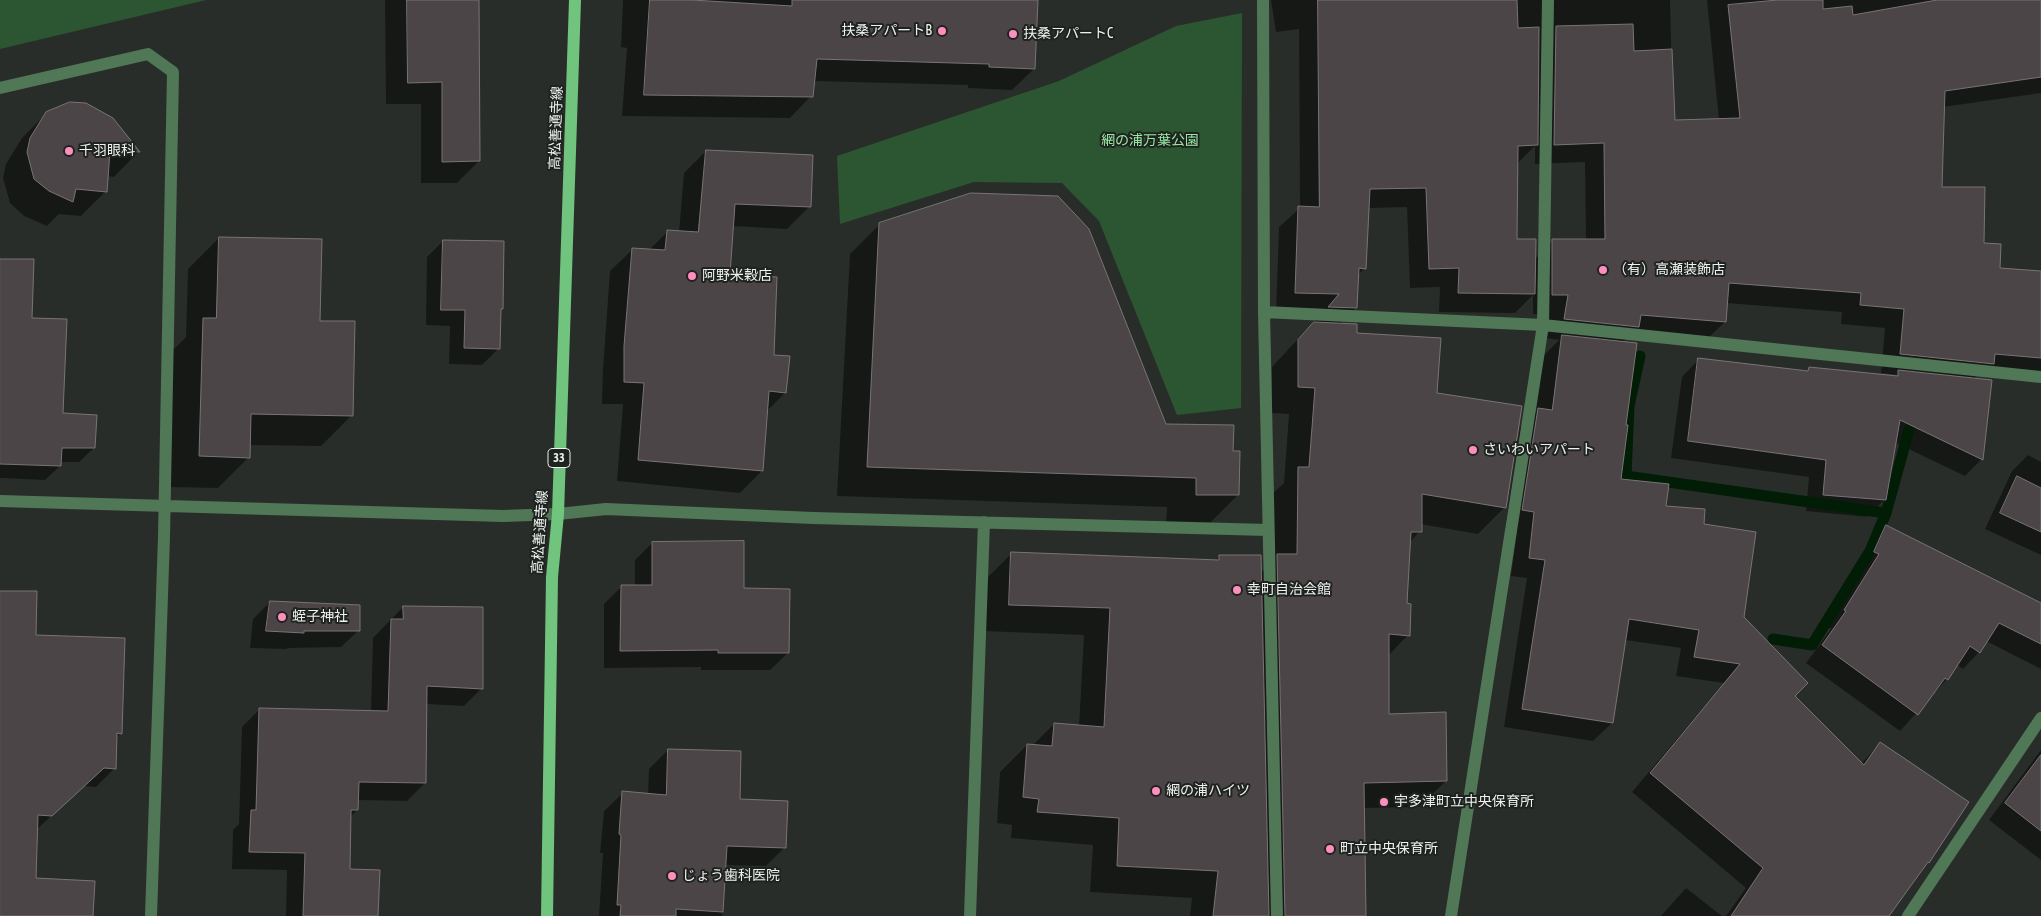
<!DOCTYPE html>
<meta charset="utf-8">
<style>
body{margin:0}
canvas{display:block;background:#292d29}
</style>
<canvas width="2041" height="916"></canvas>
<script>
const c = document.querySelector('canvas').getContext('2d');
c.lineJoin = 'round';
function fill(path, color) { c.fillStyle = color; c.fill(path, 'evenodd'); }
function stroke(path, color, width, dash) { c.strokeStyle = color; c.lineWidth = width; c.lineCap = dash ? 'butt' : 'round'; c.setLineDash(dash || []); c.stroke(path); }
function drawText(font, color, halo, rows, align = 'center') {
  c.font = font + ' "Asap Condensed","Noto Sans JP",sans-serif'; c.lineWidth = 4; c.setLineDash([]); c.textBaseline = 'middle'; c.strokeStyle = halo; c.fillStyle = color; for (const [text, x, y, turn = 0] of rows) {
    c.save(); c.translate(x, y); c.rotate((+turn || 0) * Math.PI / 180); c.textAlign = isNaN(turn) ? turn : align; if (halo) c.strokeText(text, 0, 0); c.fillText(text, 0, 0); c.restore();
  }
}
const green = new Path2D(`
 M 0,0 L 206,0 L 0,49 Z
 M 1242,13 L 1241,408 L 1177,415 L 1099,221 L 1062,183 L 974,182 L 840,224 L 837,156 L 1059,81 L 1176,26 Z`);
const shadow = new Path2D(`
 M 385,0 L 478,0 L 479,161 L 457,183 L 421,183 L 421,104 L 386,104 Z
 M 623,0 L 1036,0 L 1034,69 L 1012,90 L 968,88 L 968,85 L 813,81 L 811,96 L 790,118 L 622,116 L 627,48 L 621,47 Z
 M 1271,0 L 1670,0 L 1673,121 L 1719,120 L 1707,0 L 2041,0 L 2041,93 L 1943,107 L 1941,188 L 1999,269 L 2041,273 L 2041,379 L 1979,374 L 1973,379 L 1982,459 L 1965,476 L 1894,442 L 1884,500 L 1867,517 L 1806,511 L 1809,477 L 1671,458 L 1682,377 L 1699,359 L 1806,372 L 1809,369 L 1899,378 L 1899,375 L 1881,373 L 1885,328 L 1841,324 L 1842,312 L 1726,303 L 1725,322 L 1705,341 L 1630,335 L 1622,343 L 1625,426 L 1620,480 L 1665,507 L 1703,525 L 1742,617 L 1793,697 L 1861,764 L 1880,743 L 1967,802 L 1928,863 L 1920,871 L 1888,916 L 1726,916 L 1746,888 L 1632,792 L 1724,683 L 1676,676 L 1681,648 L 1625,640 L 1612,723 L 1593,741 L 1504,727 L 1527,578 L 1511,576 L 1517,530 L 1505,528 L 1520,428 L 1536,412 L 1544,355 L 1559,340 L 1545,338 L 1549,314 L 1533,314 L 1533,295 L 1515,313 L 1439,312 L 1440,287 L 1410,288 L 1407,207 L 1368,208 L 1365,268 L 1357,276 L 1356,308 L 1339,325 L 1355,334 L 1436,394 L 1505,507 L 1478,534 L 1420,524 L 1420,531 L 1409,543 L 1406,605 L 1408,635 L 1388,656 L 1388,715 L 1446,781 L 1419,807 L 1364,808 L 1365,916 L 1190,916 L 1192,898 L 1090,892 L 1093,845 L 1011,838 L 1012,825 L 997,823 L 1000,772 L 1027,745 L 1033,745 L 1054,724 L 1079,726 L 1084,635 L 983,631 L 985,580 L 1012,553 L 1215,561 L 1220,556 L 1260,573 L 1271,563 L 1271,495 L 1284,483 L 1289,414 L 1272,413 L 1272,367 L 1322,313 L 1276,312 L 1279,227 L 1300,208 L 1299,29 L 1276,32 ZM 1535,146 L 1535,164 L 1585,162 L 1586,240 L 1553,240 L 1535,259 L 1515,241 L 1517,164 Z
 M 47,113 L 112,119 L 138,152 L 114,177 L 107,176 L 105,192 L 81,216 L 59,214 L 47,226 L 24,216 L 10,203 L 3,178 L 6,164 L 22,138 Z
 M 706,151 L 809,207 L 787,229 L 732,226 L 728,275 L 785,393 L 767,411 L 762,471 L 740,493 L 617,481 L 623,404 L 602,404 L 603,369 L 610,271 L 633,249 L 649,250 L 667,232 L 679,232 L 684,173 Z
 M 880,224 L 1165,425 L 1232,452 L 1238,495 L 1208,525 L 1166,524 L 1167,507 L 837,496 L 850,254 Z
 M 219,238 L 319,322 L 352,415 L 321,446 L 249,445 L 249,457 L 218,488 L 169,487 L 173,350 L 186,337 L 188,269 Z
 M 443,241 L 502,309 L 500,311 L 498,349 L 482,365 L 449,364 L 450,326 L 426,325 L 427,257 Z
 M 0,260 L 30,319 L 62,414 L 94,448 L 79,462 L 60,462 L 60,466 L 45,480 L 0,478 Z
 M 2028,455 L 2041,462 L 2041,555 L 1985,529 L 2012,471 Z
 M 1886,527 L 2041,605 L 2041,669 L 1986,641 L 1979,652 L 1963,669 L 1956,664 L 1947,679 L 1900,731 L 1806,663 L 1831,629 L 1828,627 L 1863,571 L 1858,569 L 1870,544 Z
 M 652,543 L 743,589 L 788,653 L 770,670 L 701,670 L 701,667 L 604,668 L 604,604 L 622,586 L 635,587 L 635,560 Z
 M 0,592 L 35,637 L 121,733 L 116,738 L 115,768 L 96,787 L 84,786 L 36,830 L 34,879 L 91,916 L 0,916 Z
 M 270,602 L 359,630 L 341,647 L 288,648 L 286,649 L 250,648 L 253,619 Z
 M 403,607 L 482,688 L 464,706 L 426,704 L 425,783 L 407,801 L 357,800 L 357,810 L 350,817 L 348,871 L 377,916 L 286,916 L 287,870 L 232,869 L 233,830 L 239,824 L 242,727 L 260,709 L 371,711 L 373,638 Z
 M 668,750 L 739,800 L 785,847 L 766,866 L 725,865 L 722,916 L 599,916 L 603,853 L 600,853 L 604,811 L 623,793 L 648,795 L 649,769 Z
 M 2041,750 L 2041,860 L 1989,820 Z
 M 1686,888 L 1722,916 L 1661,916 Z`);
const stream = new Path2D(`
 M 1640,356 L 1629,406 L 1626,476 L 1886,513 L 1909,430
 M 1773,639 L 1812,645 L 1870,551 L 1886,513`);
const building = new Path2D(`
 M 407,0 L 479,0 L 480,161 L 442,162 L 442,82 L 408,83 Z
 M 650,0 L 692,0 L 792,6 L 792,0 L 1038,0 L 1035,69 L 989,67 L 989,64 L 817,59 L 813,97 L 644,95 Z
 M 1318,0 L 1517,0 L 1518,28 L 1539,27 L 1538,145 L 1518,146 L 1517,239 L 1536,239 L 1535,294 L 1458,293 L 1459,268 L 1429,269 L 1426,188 L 1370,189 L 1366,269 L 1359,268 L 1357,308 L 1328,307 L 1339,294 L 1295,293 L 1298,206 L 1319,207 Z
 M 1778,0 L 1823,0 L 1823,9 L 1852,6 L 1853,15 L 1937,0 L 2041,0 L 2041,77 L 1945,91 L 1942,187 L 1985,187 L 1984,243 L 2001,244 L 2000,268 L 2041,271 L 2041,358 L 1995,354 L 1994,364 L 1900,354 L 1904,309 L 1860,305 L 1861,293 L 1729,283 L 1726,322 L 1641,315 L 1639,327 L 1564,319 L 1568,295 L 1552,295 L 1552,239 L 1605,239 L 1604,143 L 1554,145 L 1556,26 L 1633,24 L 1634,51 L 1672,49 L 1675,120 L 1740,118 L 1728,5 Z
 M 70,102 L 86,103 L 113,118 L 140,152 L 110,151 L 107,192 L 76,189 L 73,202 L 49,191 L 34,179 L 27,152 L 30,138 L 46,112 Z
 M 706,150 L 813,155 L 811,207 L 735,204 L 730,274 L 777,277 L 774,355 L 790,356 L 786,393 L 769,391 L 763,471 L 638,460 L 644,383 L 624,382 L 624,346 L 632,248 L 665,250 L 667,230 L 698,232 Z
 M 971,193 L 1058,196 L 1089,229 L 1166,424 L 1234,425 L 1233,451 L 1240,451 L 1239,495 L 1196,495 L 1196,478 L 867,467 L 879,223 Z
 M 219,237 L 322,239 L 320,321 L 355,321 L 353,416 L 251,414 L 250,458 L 199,456 L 203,318 L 216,318 Z
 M 443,240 L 504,241 L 503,309 L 501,309 L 500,349 L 464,348 L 465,310 L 441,310 Z
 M 0,259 L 34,259 L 32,318 L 67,319 L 63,413 L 97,415 L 95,448 L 62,448 L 61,466 L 0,464 Z
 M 1314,322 L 1357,324 L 1357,333 L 1441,338 L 1437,393 L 1522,406 L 1506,508 L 1422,494 L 1422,532 L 1411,532 L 1407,603 L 1411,604 L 1410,636 L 1389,634 L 1389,714 L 1446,712 L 1447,781 L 1364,783 L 1366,916 L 1285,916 L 1277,554 L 1297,554 L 1298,467 L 1309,467 L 1315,388 L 1298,387 L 1298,340 Z
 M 1562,335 L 1637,343 L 1626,425 L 1628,425 L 1621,479 L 1669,484 L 1666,506 L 1705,509 L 1704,524 L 1756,532 L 1744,617 L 1808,683 L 1795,696 L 1864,765 L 1880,742 L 1969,802 L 1929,863 L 1928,862 L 1889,916 L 1731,916 L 1763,868 L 1650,773 L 1740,664 L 1694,657 L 1699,630 L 1629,619 L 1613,723 L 1522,709 L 1545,560 L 1529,558 L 1534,512 L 1522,510 L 1538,408 L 1552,410 Z
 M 1698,358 L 1808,371 L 1809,367 L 1898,376 L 1898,370 L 1992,380 L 1983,460 L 1900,420 L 1886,500 L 1823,495 L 1826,460 L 1688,441 Z
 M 2017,476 L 2041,488 L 2041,532 L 2000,513 Z
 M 1886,525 L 2041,603 L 2041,644 L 1999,623 L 1980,653 L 1970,646 L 1948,680 L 1945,678 L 1918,715 L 1822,645 L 1846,611 L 1844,610 L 1879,554 L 1874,552 Z
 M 744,541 L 744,588 L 790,589 L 789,653 L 718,653 L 718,650 L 620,651 L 621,585 L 652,585 L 652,542 Z
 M 1011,552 L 1219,560 L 1219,555 L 1261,555 L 1269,916 L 1213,916 L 1218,871 L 1117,866 L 1119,818 L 1037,812 L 1039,799 L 1023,797 L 1027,744 L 1052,746 L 1054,723 L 1104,727 L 1110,608 L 1009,605 Z
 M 0,591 L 37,591 L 36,635 L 125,638 L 122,734 L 117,733 L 116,769 L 104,768 L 52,816 L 38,815 L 36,878 L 95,881 L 93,916 L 0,916 Z
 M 270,601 L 360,605 L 360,631 L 304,631 L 304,633 L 266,631 Z
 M 403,606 L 483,607 L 483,689 L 427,686 L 426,783 L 359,782 L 358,810 L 351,810 L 350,869 L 380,870 L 378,916 L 303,916 L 305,853 L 249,852 L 251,810 L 256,810 L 259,708 L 388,711 L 391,619 L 403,619 Z
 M 668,749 L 741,751 L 740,799 L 788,801 L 786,848 L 727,846 L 723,912 L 676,909 L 676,916 L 620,916 L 621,905 L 617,905 L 621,835 L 619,834 L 622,791 L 666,795 Z
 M 2041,755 L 2041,831 L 2005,803 Z`);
const minor = new Path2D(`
 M 1263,0 L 1264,312 L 1277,916
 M 0,88 L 148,54 L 173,72 L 164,537 L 151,916
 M 1264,312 L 1543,325 L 2041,377
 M 0,501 L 503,516 L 558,514 L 606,509 L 813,518 L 1268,530
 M 970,916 L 984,522
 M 1451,916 L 1543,325 L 1548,0
 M 1908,916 L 2041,718`);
const major = new Path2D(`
 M 547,916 L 552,577 L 558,514 L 575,0`);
const markers = [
 [942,31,5,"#fe8ebc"],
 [1013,34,5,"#fe8ebc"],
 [69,151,5,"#fe8ebc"],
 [1603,270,5,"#fe8ebc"],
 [692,276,5,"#fe8ebc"],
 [1473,450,5,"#fe8ebc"],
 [1237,590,5,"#fe8ebc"],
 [282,617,5,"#fe8ebc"],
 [1156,791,5,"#fe8ebc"],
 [1384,802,5,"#fe8ebc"],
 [1330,849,5,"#fe8ebc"],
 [672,876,5,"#fe8ebc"]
];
const shields = [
 [559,458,22]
];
const shieldNames = [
 ["33",559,458]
];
const poiNames = [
 ["扶桑アパートB",932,31,"right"],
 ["扶桑アパートC",1023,34],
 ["千羽眼科",79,151],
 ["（有）高瀬装飾店",1613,270],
 ["阿野米穀店",702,276],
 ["さいわいアパート",1483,450],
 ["幸町自治会館",1247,590],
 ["蛭子神社",292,617],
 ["網の浦ハイツ",1166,791],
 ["宇多津町立中央保育所",1394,802],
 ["町立中央保育所",1340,849],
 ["じょう歯科医院",682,876]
];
const streetNames = [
 ["高松善通寺線",556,128,-88],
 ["高松善通寺線",540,532,-86]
];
const parkNames = [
 ["網の浦万葉公園",1150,141]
];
fill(green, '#2c5532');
fill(shadow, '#0007');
stroke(stream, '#011d06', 11);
fill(building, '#4b4547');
stroke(building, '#7a7376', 1);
stroke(minor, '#517856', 12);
stroke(major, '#70c47d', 12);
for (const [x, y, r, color] of markers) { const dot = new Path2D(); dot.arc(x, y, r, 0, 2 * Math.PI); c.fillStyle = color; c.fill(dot); stroke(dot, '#1f2320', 2); }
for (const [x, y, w] of shields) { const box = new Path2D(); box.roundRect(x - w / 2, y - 9.5, w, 19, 4); c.fillStyle = '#1f2320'; c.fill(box); stroke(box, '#eef1ef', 1); }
drawText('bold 12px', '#eef1ef', null, shieldNames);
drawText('14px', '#eef1ef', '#1f2320', poiNames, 'left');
drawText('14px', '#eef1ef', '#1f2320', streetNames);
drawText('14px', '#98e8a3', '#1f2320', parkNames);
</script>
